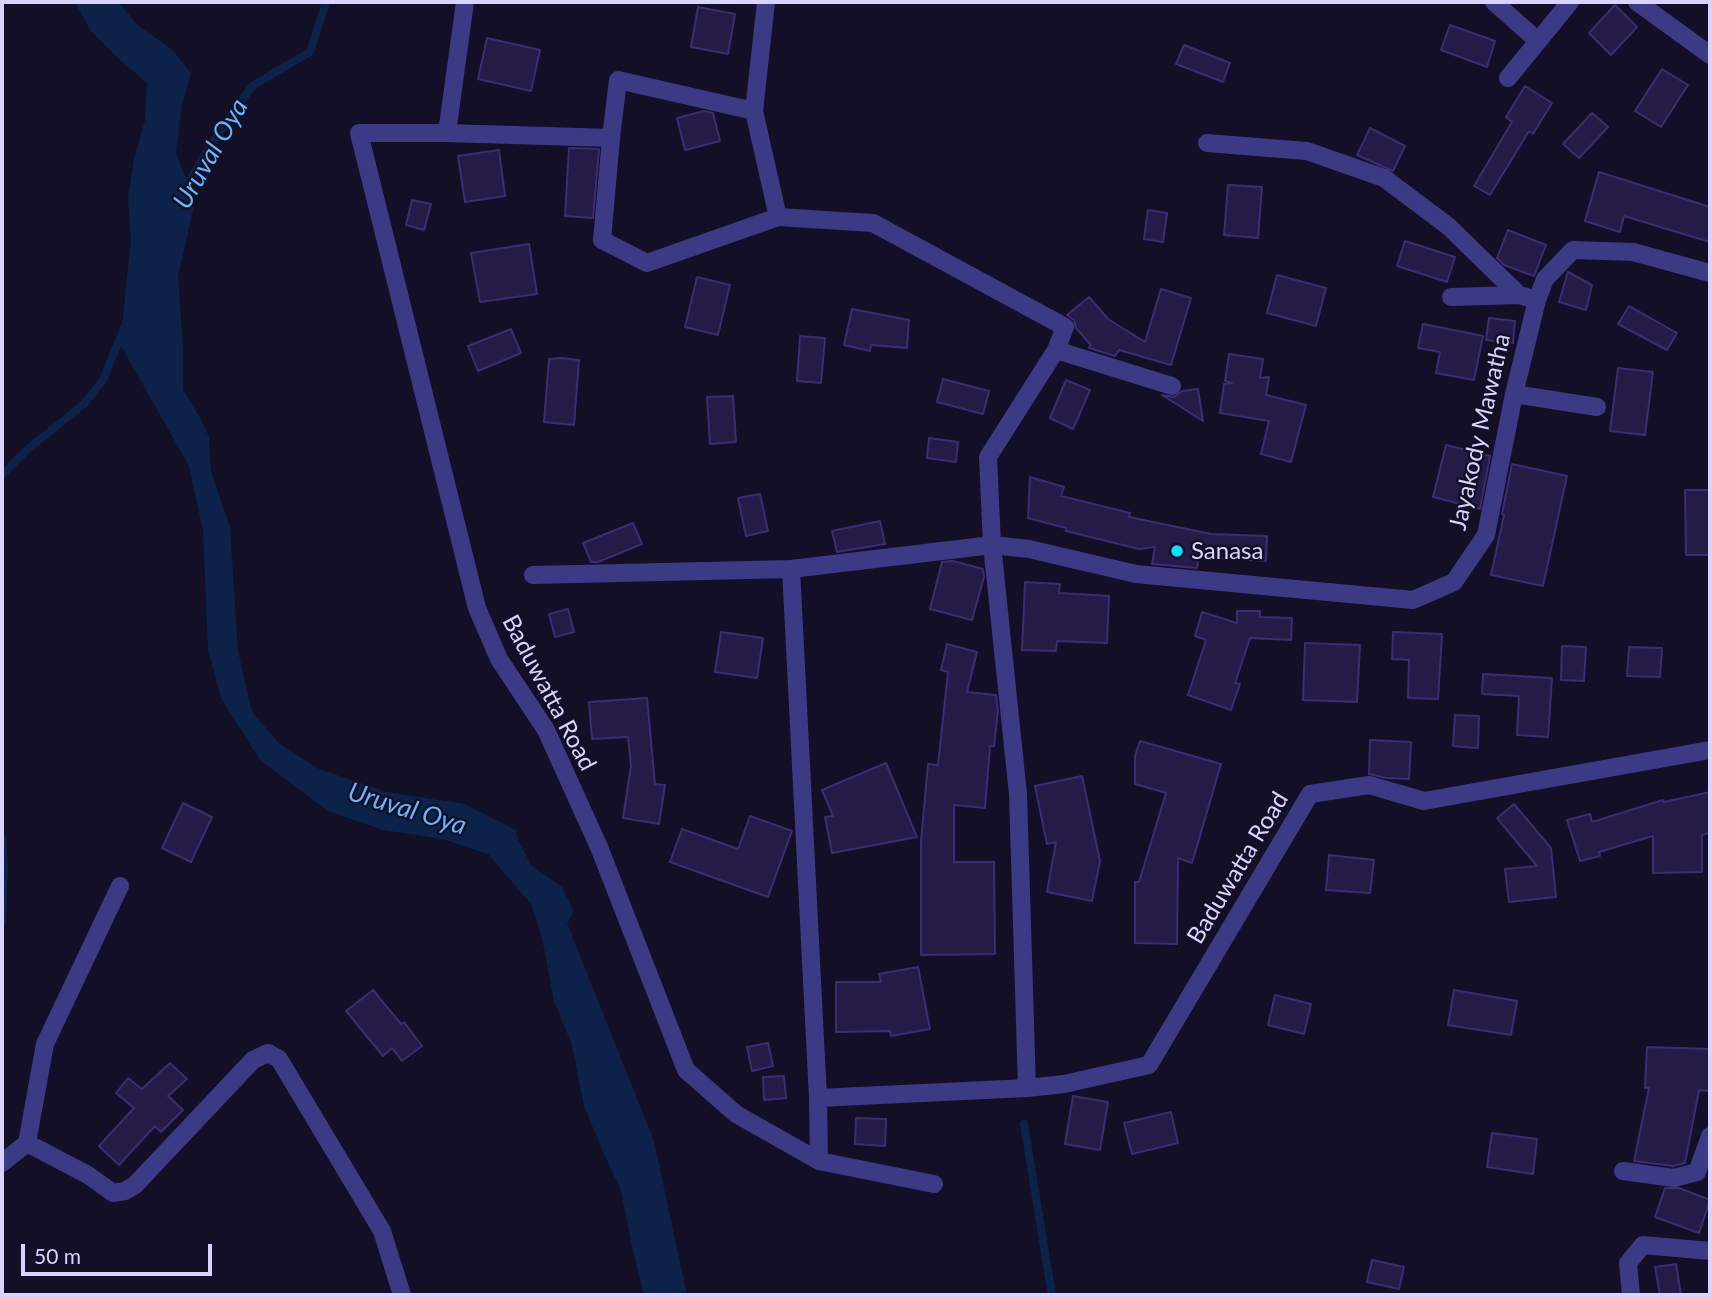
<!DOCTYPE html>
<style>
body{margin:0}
#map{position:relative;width:1712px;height:1297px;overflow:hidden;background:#130f26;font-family:Lato,sans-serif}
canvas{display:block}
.frame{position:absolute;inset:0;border:4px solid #d9d4ff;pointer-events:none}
.scale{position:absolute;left:21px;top:1244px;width:191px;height:32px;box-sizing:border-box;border:4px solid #d9d4ff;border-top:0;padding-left:9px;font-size:21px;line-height:24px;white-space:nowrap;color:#d9d4ff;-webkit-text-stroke:5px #130f26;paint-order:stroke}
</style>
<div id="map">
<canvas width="1712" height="1297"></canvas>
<div class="frame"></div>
<div class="scale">50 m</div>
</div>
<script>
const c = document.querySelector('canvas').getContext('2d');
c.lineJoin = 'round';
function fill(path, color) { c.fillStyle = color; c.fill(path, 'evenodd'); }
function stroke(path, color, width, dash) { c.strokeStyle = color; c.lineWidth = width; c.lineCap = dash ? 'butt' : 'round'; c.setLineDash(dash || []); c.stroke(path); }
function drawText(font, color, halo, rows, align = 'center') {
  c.font = font + ' Lato,sans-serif'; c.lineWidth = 5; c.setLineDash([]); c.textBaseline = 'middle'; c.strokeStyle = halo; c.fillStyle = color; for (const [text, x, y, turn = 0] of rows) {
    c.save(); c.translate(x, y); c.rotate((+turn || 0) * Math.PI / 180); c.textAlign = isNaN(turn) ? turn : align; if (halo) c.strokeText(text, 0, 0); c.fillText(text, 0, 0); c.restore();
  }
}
const water = new Path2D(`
 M 75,2 L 119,2 L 137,25 L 173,50 L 191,74 L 182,104 L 176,153 L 195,201 L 178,277 L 183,347 L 183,390 L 201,419 L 209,437 L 211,471 L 230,527 L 238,651 L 252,712 L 279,743 L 319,769 L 387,792 L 464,804 L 516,830 L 518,840 L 532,866 L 562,887 L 574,912 L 567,923 L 654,1141 L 687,1295 L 644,1295 L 632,1247 L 621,1191 L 601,1147 L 584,1106 L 572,1045 L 554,1001 L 542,938 L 531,904 L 488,854 L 442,839 L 383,830 L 328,811 L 260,760 L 221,698 L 208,650 L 203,531 L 189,466 L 120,344 L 131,240 L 128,197 L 134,159 L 145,120 L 147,83 L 118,58 L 90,30 Z`);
const stream = new Path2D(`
 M 184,191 L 210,146 L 252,86 L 310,52 L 326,2
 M 2,475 L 28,449 L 84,404 L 103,380 L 124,328
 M 2,837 L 4,866 L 2,921
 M 1024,1124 L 1052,1295`);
const building = new Path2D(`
 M 1615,5 L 1637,27 L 1611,55 L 1589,33 Z
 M 698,7 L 735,14 L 728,54 L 691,47 Z
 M 1450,25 L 1495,41 L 1487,67 L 1441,50 Z
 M 487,38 L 540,50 L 531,91 L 478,79 Z
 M 1184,45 L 1230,63 L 1223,82 L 1176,64 Z
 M 1662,69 L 1688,85 L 1661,127 L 1635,111 Z
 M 1525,86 L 1552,103 L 1533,134 L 1529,131 L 1490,195 L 1474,186 L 1512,122 L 1506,117 Z
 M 704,111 L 713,113 L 720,141 L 685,150 L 677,118 Z
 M 1592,113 L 1608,127 L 1579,158 L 1563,144 Z
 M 1370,128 L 1405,146 L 1393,171 L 1357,155 Z
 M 569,148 L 599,149 L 593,218 L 565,216 Z
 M 499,150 L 505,196 L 465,202 L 458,156 Z
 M 1599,172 L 1710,207 L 1710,242 L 1624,216 L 1620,232 L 1585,221 Z
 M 1228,185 L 1262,187 L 1258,238 L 1224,235 Z
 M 412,200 L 431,204 L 424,230 L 406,225 Z
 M 1148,210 L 1167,213 L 1163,242 L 1144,239 Z
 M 1508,230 L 1546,245 L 1534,276 L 1504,265 L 1497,258 Z
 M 1405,241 L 1455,257 L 1447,282 L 1397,266 Z
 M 529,244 L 537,294 L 480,302 L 471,253 Z
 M 1568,272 L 1592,285 L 1586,310 L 1559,302 Z
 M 1277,275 L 1326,288 L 1316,326 L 1267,313 Z
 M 697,277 L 730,285 L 718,335 L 685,327 Z
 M 1161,289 L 1191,298 L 1171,365 L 1119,350 L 1115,356 L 1089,348 L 1091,345 L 1076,328 L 1074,320 L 1067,315 L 1089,297 L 1108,319 L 1145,342 Z
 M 1629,306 L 1677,333 L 1667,350 L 1618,324 Z
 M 852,309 L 909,320 L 907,348 L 871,345 L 870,351 L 844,345 Z
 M 1489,318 L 1515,321 L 1513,343 L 1486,340 Z
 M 1423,324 L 1483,336 L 1474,380 L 1436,373 L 1440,352 L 1418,348 Z
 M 511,329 L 521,353 L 478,371 L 468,346 Z
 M 800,336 L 825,338 L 821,383 L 797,381 Z
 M 1229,354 L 1263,359 L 1260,378 L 1269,377 L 1266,395 L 1306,405 L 1291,462 L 1261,454 L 1269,421 L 1220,413 L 1224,384 L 1232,383 L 1225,381 Z
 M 561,358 L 579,360 L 574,425 L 544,422 L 549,359 Z
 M 1618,368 L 1653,372 L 1645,435 L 1610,431 Z
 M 943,379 L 989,391 L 983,414 L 937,402 Z
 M 1066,380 L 1090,390 L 1073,429 L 1050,418 Z
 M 1198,389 L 1203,421 L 1162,395 L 1174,397 L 1182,391 Z
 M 733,396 L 736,442 L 710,444 L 707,397 Z
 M 929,438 L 958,442 L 956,462 L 927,458 Z
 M 1446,445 L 1490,456 L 1480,509 L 1433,497 Z
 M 1512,464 L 1567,476 L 1543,586 L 1491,575 L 1504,515 L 1502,514 Z
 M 1030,477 L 1064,487 L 1061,496 L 1130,513 L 1129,517 L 1211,534 L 1267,536 L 1266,561 L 1199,557 L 1197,568 L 1152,564 L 1155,547 L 1139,549 L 1066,531 L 1066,528 L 1028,518 Z
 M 1685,490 L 1710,490 L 1710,555 L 1686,555 Z
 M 760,494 L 768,531 L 746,536 L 738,498 Z
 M 880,521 L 885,544 L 837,552 L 832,531 Z
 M 633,523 L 642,544 L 598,562 L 591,562 L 583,543 Z
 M 953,561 L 983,569 L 984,577 L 972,620 L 930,609 L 942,562 Z
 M 1025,582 L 1060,584 L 1059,593 L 1109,596 L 1107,643 L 1057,641 L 1056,651 L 1022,650 Z
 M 568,609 L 574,632 L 555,637 L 549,614 Z
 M 1237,611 L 1260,611 L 1260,617 L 1292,618 L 1291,640 L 1250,638 L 1235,683 L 1240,684 L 1231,710 L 1188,695 L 1206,640 L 1195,636 L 1202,612 L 1237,623 Z
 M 721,632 L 763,638 L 757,678 L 715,672 Z
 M 1393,632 L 1442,634 L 1438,699 L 1408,698 L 1409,660 L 1392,659 Z
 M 1305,643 L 1360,645 L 1357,702 L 1303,700 Z
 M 947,644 L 977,652 L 967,692 L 996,695 L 998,710 L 994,746 L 990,746 L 985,808 L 954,805 L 954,862 L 994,862 L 995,954 L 921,955 L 921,841 L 928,764 L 938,765 L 948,672 L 941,670 Z
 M 1562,646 L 1586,647 L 1584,681 L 1561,680 Z
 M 1629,647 L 1662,648 L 1660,677 L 1627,676 Z
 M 1483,674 L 1552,678 L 1548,737 L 1517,735 L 1519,696 L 1482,694 Z
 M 647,698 L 655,784 L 665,785 L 659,824 L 623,818 L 631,766 L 628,737 L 592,739 L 589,702 Z
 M 1455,715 L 1479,716 L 1478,748 L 1453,746 Z
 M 1370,740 L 1411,742 L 1409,779 L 1386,778 L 1369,774 Z
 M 1140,741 L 1221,764 L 1192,863 L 1178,858 L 1177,944 L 1135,943 L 1135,882 L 1139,882 L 1166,793 L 1135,784 L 1135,756 Z
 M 886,763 L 917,837 L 832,853 L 825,817 L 833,816 L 822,790 Z
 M 1082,776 L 1100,861 L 1092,901 L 1047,892 L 1056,842 L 1047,844 L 1035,786 Z
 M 1710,792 L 1710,833 L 1702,835 L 1702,872 L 1653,873 L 1653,836 L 1599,852 L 1600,856 L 1580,861 L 1567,820 L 1590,814 L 1592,822 L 1663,800 L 1664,802 Z
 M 183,803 L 212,817 L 191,862 L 162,848 Z
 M 1514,804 L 1551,848 L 1556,897 L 1509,902 L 1505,869 L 1537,866 L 1497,818 Z
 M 750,816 L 792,831 L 768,897 L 670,862 L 682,829 L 738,849 Z
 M 1329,855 L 1374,860 L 1370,893 L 1326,890 Z
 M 918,967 L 930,1029 L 891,1036 L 890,1031 L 836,1032 L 836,982 L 881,982 L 879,974 Z
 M 373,990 L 401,1024 L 404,1022 L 422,1046 L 402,1061 L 392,1048 L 383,1056 L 346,1011 Z
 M 1454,990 L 1517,1001 L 1511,1035 L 1448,1025 Z
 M 1275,995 L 1311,1004 L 1304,1034 L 1268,1025 Z
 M 768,1043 L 773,1066 L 752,1071 L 747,1047 Z
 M 1647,1047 L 1710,1049 L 1710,1091 L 1699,1090 L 1685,1163 L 1673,1166 L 1634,1161 L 1649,1088 L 1645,1088 Z
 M 170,1063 L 187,1079 L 168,1096 L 183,1110 L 161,1132 L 155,1126 L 119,1165 L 99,1146 L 134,1108 L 116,1093 L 128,1078 L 142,1089 Z
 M 784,1076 L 786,1098 L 764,1100 L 763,1077 Z
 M 1073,1096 L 1108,1102 L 1100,1150 L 1065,1144 Z
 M 1171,1112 L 1178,1143 L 1132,1154 L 1124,1123 Z
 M 856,1118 L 886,1119 L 885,1146 L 855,1144 Z
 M 1492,1133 L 1537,1139 L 1533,1174 L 1487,1167 Z
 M 1665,1188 L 1679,1188 L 1710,1200 L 1699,1233 L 1655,1217 Z
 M 1372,1260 L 1404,1267 L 1399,1289 L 1367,1282 Z
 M 1676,1264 L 1681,1295 L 1660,1295 L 1655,1267 Z`);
const street = new Path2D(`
 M 465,2 L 447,133 L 611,138 L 602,240 L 647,263 L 778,217
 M 766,2 L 754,111 L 778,217 L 873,223 L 1065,327 L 1056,350 L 988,457 L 992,545 L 1018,794 L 1027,1088
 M 1494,2 L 1538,41
 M 1637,2 L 1710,55
 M 1508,78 L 1570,2
 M 447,133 L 359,133 L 477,608 L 499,659 L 546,730 L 599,847 L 686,1070 L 736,1114 L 819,1161 L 934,1184
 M 611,138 L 618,80 L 754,111
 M 1451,297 L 1519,295
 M 1537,300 L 1545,279 L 1573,250 L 1633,252 L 1710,273
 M 1056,350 L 1172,386
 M 1514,394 L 1597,407
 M 791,569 L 992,545 L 1029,549 L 1136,574 L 1413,600 L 1454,582 L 1486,535 L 1514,394 L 1537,300 L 1519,295 L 1448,226 L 1384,178 L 1307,151 L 1207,143
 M 533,575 L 791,569 L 818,1098
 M 27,1143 L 88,1175 L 113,1193 L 125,1191 L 135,1185 L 253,1060 L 268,1053 L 279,1059 L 382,1231 L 402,1295
 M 819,1161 L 818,1098 L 1027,1088 L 1064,1084 L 1149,1065 L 1310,794 L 1369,785 L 1424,801 L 1710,750
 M 2,1163 L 27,1143 L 45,1044 L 120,886
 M 1623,1171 L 1674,1178 L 1697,1172 L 1710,1136
 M 1631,1295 L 1628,1263 L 1643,1245 L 1710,1251`);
const markers = [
 [1177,551,7,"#00e5ff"]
];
const streetNames = [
 ["Jayakody Mawatha",1480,432,-77],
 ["Baduwatta Road",549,693,62],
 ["Baduwatta Road",1238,868,-59]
];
const poiNames = [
 ["Sanasa",1191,551]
];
const waterNames = [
 ["Uruval Oya",211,154,-60],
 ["Uruval Oya",407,809,17]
];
fill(water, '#0c2248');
stroke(stream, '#0c2248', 8);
fill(building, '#241b47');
stroke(building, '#3b2d73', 2);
stroke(street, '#3d3a85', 18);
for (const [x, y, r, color] of markers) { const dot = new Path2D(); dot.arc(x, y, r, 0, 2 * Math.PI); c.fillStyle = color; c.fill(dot); stroke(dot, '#130f26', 2.5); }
drawText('24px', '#d9d4ff', '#130f26', streetNames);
drawText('24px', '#d9d4ff', '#130f26', poiNames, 'left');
drawText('italic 26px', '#62b6ff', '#130f26', waterNames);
</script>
